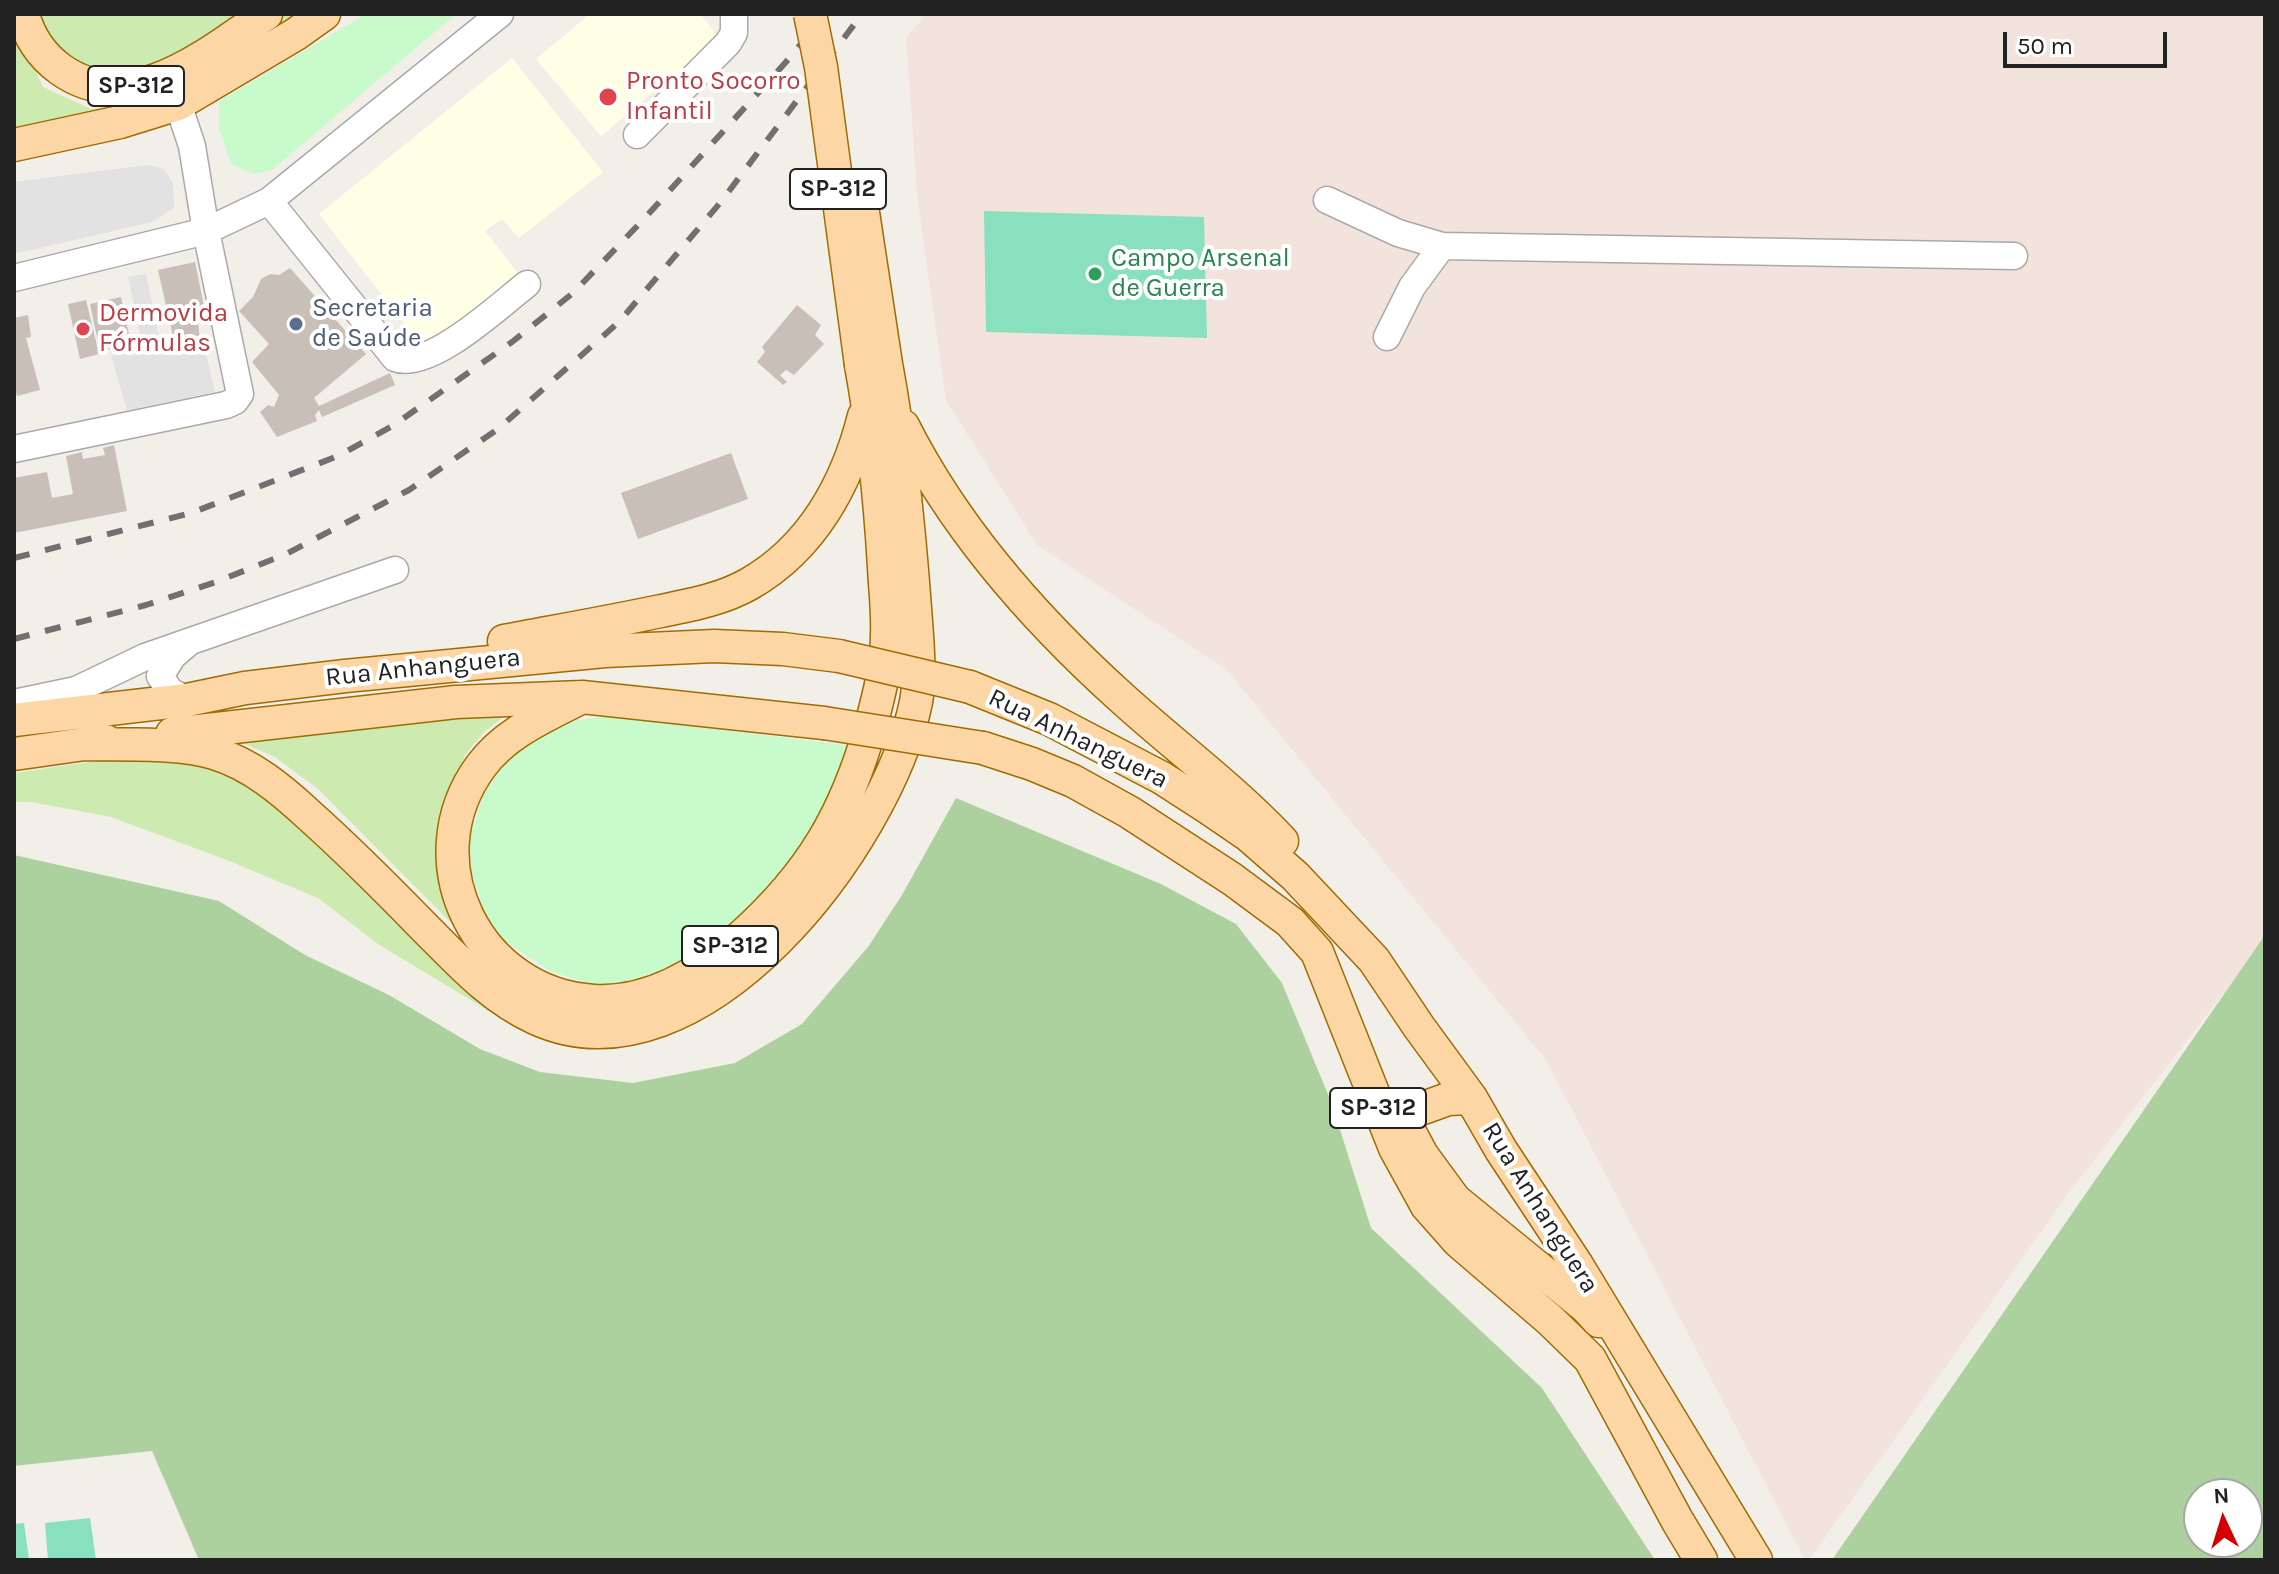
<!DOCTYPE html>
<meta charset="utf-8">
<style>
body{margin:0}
#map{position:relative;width:2279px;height:1574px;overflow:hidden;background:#f2efe9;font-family:Karla,sans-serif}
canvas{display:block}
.frame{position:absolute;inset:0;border:16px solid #222;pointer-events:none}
.north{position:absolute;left:2183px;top:1478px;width:80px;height:80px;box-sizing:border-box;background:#fff;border:2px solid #a7a7a7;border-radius:50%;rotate:356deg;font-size:22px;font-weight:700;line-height:32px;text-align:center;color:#222}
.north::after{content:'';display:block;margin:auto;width:28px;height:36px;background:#d40000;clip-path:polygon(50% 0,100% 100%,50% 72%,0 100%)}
.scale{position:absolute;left:2003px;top:32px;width:164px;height:36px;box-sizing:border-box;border:4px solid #222;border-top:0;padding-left:10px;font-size:24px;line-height:28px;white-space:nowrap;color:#222;-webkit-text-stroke:6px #fff;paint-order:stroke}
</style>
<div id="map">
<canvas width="2279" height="1574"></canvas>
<div class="frame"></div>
<div class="north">N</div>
<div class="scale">50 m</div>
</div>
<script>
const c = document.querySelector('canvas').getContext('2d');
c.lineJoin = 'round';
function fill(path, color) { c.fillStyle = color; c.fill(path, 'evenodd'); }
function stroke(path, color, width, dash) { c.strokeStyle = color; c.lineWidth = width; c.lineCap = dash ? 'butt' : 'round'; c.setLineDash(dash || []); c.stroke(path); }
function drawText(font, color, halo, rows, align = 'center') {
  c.font = font + ' Karla,sans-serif'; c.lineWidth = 8; c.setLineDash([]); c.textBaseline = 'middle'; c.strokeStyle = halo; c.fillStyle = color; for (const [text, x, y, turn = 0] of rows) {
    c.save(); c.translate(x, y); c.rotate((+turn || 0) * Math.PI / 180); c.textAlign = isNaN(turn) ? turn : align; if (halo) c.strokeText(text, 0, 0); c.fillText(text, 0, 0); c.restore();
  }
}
const education = new Path2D(`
 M 590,14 L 700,14 L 719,37 L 601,136 L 536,59 Z
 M 512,58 L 603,172 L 519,238 L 502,219 L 485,231 L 523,280 L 427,353 L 319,214 Z`);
const military = new Path2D(`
 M 926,14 L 2265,14 L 2265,940 L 2070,1191 L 1809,1560 L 1805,1560 L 1546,1060 L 1226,669 L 1037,545 L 946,400 L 918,203 L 906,38 Z`);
const grass = new Path2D(`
 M 35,14 L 249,14 L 133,78 L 64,62 Z
 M 287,14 L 301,14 L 171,99 L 14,137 L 15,26 L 43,87 L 91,109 L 126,104 L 177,85 Z
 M 522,711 L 504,717 L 485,731 L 465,755 L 446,806 L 478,950 L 318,789 L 275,757 L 240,742 Z
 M 171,754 L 255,782 L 497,1016 L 378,944 L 318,898 L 227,860 L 111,817 L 31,802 L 14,802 L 14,773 L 124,757 Z`);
const forest = new Path2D(`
 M 956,798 L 1161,884 L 1236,924 L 1282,983 L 1332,1104 L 1371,1228 L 1542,1388 L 1655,1560 L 199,1560 L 152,1451 L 14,1466 L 14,855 L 219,901 L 305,955 L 389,995 L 480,1049 L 540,1072 L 633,1083 L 735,1063 L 802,1024 L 868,947 L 902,895 Z
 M 2265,935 L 2265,1560 L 1832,1560 ZM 2199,1494 L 2247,1494 L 2247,1542 L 2199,1542 Z`);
const park = new Path2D(`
 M 366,14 L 456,14 L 272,170 L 254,174 L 231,164 L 219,128 L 219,101 Z
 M 606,716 L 855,746 L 792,871 L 697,959 L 628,988 L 595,985 L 552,972 L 507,943 L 485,915 L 473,876 L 469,841 L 483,794 L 512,754 L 556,724 Z`);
const pitch = new Path2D(`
 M 984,211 L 1204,217 L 1207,338 L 986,332 Z
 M 90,1518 L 96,1560 L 48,1560 L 45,1523 Z
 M 24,1523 L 29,1560 L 14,1560 L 14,1524 Z`);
const parking = new Path2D(`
 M 147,165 L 164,169 L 173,184 L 174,208 L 152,222 L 14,254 L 14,182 Z
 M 146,274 L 162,353 L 204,345 L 215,392 L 127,410 L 111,356 L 143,347 L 128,277 Z`);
const building = new Path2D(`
 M 195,262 L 207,321 L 198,322 L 200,340 L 175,345 L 158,270 Z
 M 290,268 L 366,354 L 314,398 L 319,406 L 390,373 L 395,385 L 322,417 L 319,410 L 315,415 L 317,421 L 277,437 L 260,412 L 268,405 L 274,407 L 279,395 L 252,362 L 269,344 L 239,311 L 253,297 L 261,279 L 270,274 L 279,275 Z
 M 121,297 L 131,344 L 100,351 L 90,304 Z
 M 86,300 L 99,354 L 80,359 L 68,304 Z
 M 797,305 L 821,325 L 815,335 L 824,344 L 794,375 L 786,370 L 780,375 L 787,382 L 783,385 L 757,362 L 765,352 L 762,347 Z
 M 28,315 L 31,337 L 26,338 L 40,390 L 17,396 L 14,386 L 14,318 Z
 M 114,445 L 127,511 L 14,533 L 14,478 L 47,472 L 52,498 L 73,494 L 66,456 L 82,452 L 83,459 L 105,455 L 103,448 Z
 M 731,453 L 748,499 L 638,539 L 621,493 Z`);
const minor = new Path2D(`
 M 637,135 L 728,43 L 734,33 L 734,14
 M 1327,200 L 1398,233 L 1442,246 L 2014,256
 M 269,201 L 395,358 C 429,372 500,305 527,284
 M 14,278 L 206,231 L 269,201 L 500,14
 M 1387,337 L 1412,287 L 1442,246
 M 14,449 L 226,405 L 235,401 L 240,394 L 206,231 L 192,146 L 178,104
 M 187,700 L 170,691 L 160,676 L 173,656 L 187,644
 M 14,703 L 76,690 L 145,657 L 395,570`);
const major = new Path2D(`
 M 23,14 C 29,37 41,55 60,69 C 131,120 208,53 266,14
 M 14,145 L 120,122 L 178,104 L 296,34 L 324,14
 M 903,426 C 956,531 1036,621 1123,699 C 1176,747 1233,789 1282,841
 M 504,641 C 557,631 609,622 661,611 C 691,605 723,599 749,584 C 812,548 847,484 864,416
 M 970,687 L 1049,719 L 1162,778 L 1207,807 L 1248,835 L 1295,876 L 1374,960 L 1419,1027 L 1471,1098 L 1501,1150 L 1577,1265 L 1756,1560
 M 582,697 C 546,716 506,732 481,766 C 411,861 478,994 594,1001 C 651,1004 701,973 742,936 C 811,874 846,814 871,725 C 879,695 887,664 887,634 C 888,612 885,589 884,567 C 880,499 873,432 861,365
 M 14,720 L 187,700 L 245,688 L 345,676 L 605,651 L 714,646 L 783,649 L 839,656
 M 172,734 L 456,702 L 582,697 L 824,723
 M 84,744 C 122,745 179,742 214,753 C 251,764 282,790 310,816 C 349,851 387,889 424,927 C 458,961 491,998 535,1018 C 700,1094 888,841 916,702 C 921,675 917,636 915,608 C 909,527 901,444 886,364
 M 983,748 L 1032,764 L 1073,781 L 1129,812 L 1232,879 L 1290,922 L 1317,952 L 1395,1148 L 1427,1206 L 1458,1241 L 1550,1320 L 1590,1359 L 1677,1520 L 1701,1560
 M 14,754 L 106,741
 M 1406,1125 L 1422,1155 L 1455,1200 L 1586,1307 L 1599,1321
 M 1396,1139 L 1401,1116 L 1448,1099 L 1471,1098`);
const rail = new Path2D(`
 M 14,558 L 191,513 L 338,456 L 394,425 L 512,342 L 573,293 L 643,220 L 795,52 L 822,14
 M 14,639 L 146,605 L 216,582 L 286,554 L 409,490 L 498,429 L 619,322 L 720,203 L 862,14`);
const majorBridge = new Path2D(`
 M 810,14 L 821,67 L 861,365
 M 860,193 L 886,364
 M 839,656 L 970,687
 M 824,723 L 983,748`);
const markers = [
 [608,97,10,"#e0444e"],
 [1095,274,8,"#2e9e5b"],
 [296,324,8,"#5c6f8a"],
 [83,329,8,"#e0444e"]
];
const shields = [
 [136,86,96],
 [838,189,96],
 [730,946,96],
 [1378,1108,96]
];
const shieldNames = [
 ["SP-312",136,86],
 ["SP-312",838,189],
 ["SP-312",730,946],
 ["SP-312",1378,1108]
];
const healthNames = [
 ["Pronto Socorro",626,82],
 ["Infantil",626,112],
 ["Dermovida",99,314],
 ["Fórmulas",99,344]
];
const leisureNames = [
 ["Campo Arsenal",1111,259],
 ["de Guerra",1111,289]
];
const serviceNames = [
 ["Secretaria",312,309],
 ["de Saúde",312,339]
];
const streetNames = [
 ["Rua Anhanguera",423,668,-6],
 ["Rua Anhanguera",1078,739,26],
 ["Rua Anhanguera",1540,1208,58]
];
fill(education, '#ffffe5');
fill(military, '#f3e3dd');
fill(grass, '#cdebb0');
fill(forest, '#add19e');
fill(park, '#c8facc');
fill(pitch, '#88e0be');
fill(parking, '#e2e2e2');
fill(building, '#c7bfb8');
stroke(minor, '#a9a9a9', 29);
stroke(major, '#a06b00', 35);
stroke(minor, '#fff', 26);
stroke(major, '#fcd6a4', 32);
stroke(rail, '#707070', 6, [16, 16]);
stroke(majorBridge, '#a06b00', 35, []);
stroke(majorBridge, '#fcd6a4', 32);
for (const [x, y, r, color] of markers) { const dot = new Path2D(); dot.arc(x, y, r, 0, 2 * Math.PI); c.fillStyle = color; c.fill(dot); stroke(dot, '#fff', 3); }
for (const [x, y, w] of shields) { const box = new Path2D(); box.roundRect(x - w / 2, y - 20, w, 40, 6); c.fillStyle = '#fff'; c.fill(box); stroke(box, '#222', 2); }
drawText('bold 24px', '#222', null, shieldNames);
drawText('26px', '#be3a42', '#fff', healthNames, 'left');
drawText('26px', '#27864d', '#fff', leisureNames, 'left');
drawText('26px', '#4e5e75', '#fff', serviceNames, 'left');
drawText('26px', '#222', '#fff', streetNames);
</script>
